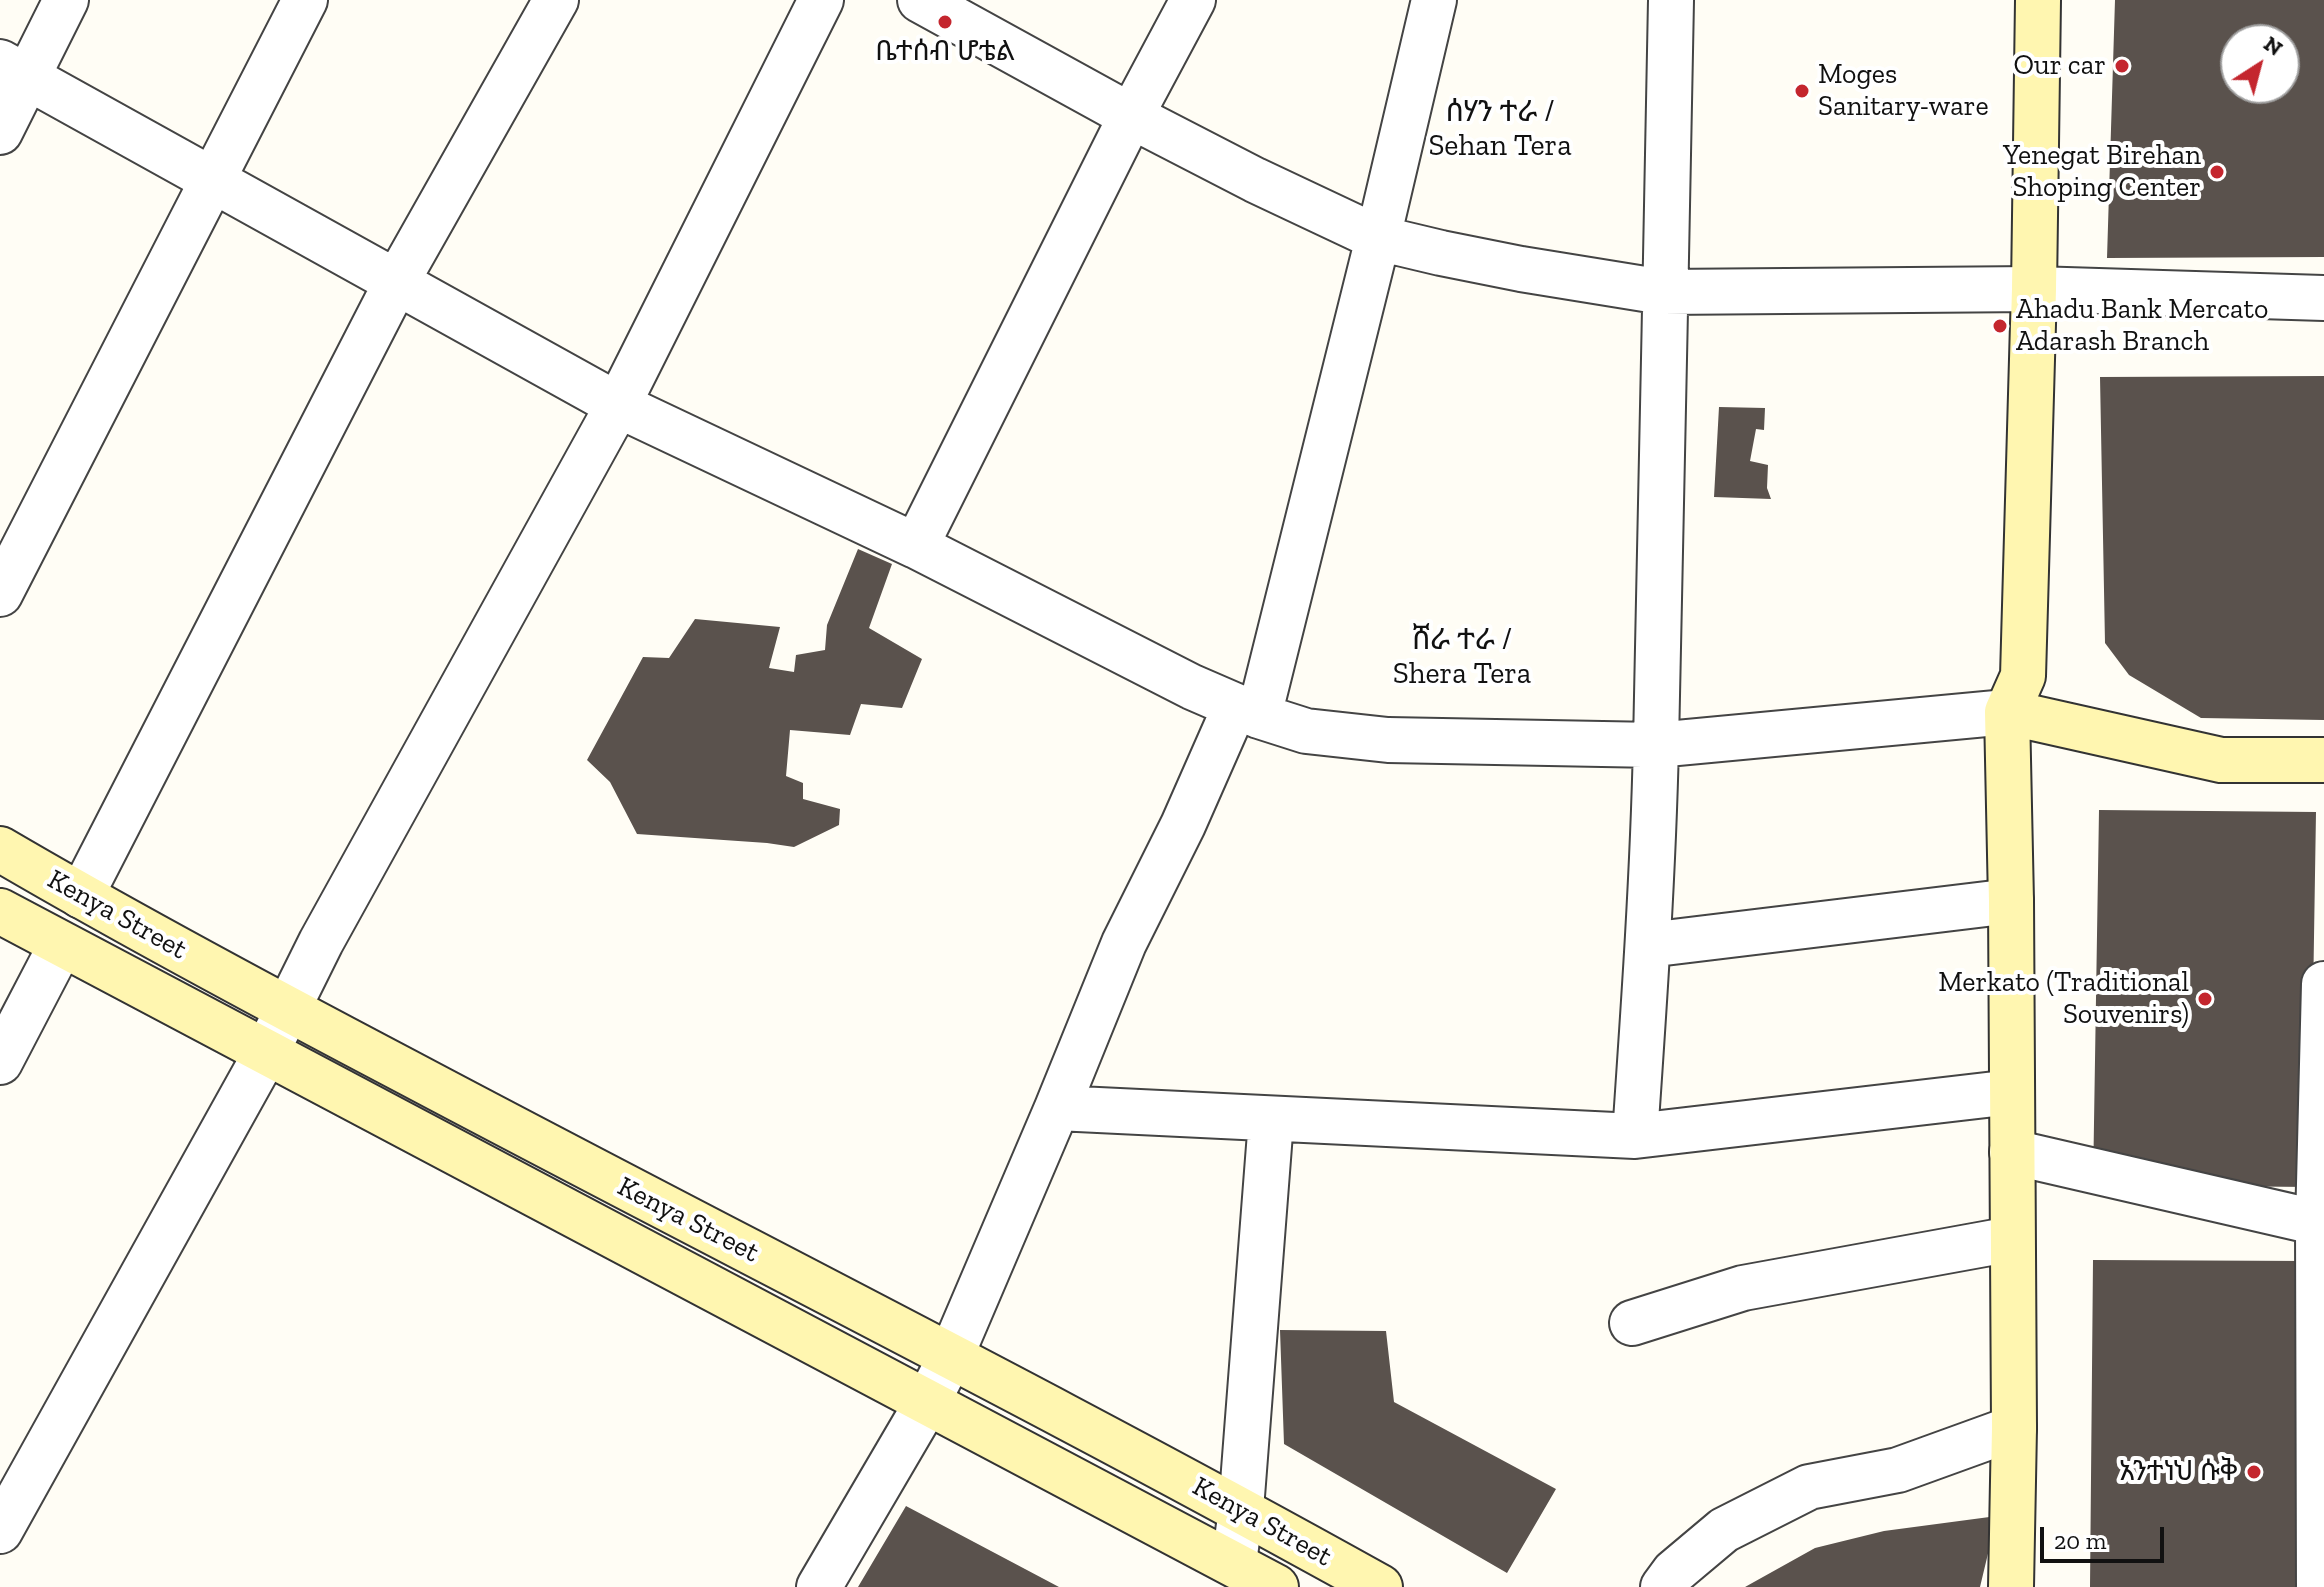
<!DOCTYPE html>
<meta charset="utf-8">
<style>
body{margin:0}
#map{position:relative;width:2324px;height:1587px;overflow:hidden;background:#fffdf5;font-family:"Zilla Slab",serif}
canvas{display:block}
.north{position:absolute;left:2220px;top:24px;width:80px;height:80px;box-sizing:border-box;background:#fff;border:2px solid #a0a0a0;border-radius:50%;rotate:36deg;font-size:22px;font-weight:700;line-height:32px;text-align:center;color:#111}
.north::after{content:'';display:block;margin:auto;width:28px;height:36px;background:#c4262e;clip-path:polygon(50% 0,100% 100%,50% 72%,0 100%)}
.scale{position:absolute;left:2040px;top:1527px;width:124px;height:36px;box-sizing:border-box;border:4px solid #111;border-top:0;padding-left:10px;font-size:24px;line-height:28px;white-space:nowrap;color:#111;-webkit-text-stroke:6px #fff;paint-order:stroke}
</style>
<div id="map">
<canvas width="2324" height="1587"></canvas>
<div class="north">N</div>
<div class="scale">20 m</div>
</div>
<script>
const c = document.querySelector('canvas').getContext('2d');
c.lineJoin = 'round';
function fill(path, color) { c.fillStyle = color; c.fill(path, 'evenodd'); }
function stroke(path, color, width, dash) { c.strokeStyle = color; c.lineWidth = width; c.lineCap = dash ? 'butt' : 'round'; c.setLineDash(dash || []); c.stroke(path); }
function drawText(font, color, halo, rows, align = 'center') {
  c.font = font + ' "Zilla Slab","Noto Sans Ethiopic",serif'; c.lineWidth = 8; c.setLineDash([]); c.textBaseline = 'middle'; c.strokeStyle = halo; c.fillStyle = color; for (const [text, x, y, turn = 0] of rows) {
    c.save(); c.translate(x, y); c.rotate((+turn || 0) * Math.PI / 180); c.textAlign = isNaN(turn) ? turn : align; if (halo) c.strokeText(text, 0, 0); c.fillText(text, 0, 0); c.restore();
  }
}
const building = new Path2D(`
 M 2115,0 L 2324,0 L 2324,257 L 2107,258 ZM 2236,40 L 2284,40 L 2284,88 L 2236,88 Z
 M 2324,376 L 2324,720 L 2201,718 L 2129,675 L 2105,643 L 2100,377 Z
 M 1719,407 L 1765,408 L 1764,430 L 1756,429 L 1750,461 L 1768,465 L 1767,488 L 1771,499 L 1714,497 Z
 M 858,549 L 892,564 L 869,628 L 922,659 L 902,708 L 861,704 L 850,735 L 790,730 L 786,776 L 803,783 L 803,799 L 840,809 L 839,825 L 794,847 L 767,843 L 637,834 L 610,782 L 587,760 L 643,657 L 669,658 L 695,619 L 780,627 L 769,668 L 794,672 L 796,655 L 825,650 L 827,625 Z
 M 2099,810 L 2316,812 L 2310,1187 L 2093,1185 Z
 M 2093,1260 L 2307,1261 L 2305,1587 L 2090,1587 Z
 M 1280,1330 L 1386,1331 L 1394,1402 L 1556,1489 L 1507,1573 L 1284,1444 Z
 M 906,1506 L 1059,1587 L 858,1587 Z
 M 1997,1516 L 1980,1587 L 1745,1587 L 1815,1548 L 1884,1531 Z`);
const street = new Path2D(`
 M 920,0 L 1131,116 L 1255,180 L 1378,238 L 1441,253 L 1521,269 L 1663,292 L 2034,289 L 2324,298
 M 0,62 L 618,405 L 916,546 L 1192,687 L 1259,716 L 1306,731 L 1388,740 L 1656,745 L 2007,712
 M 0,132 L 66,0
 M 916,546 L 1131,116 L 1193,0
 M 0,594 L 305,0
 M 1259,716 L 1378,238 L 1434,0
 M 81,896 L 396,283 L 556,0
 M 1648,945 L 2011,901
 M 0,1062 L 61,945
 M 1057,1108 L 1635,1136 L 2012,1092
 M 1635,1136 C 1644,1005 1653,875 1656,744 C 1663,496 1665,248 1671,0
 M 2012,1152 L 2324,1224
 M 1632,1323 L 1743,1288 L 2012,1239
 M 0,1531 L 266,1053 L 321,942 L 618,405 L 821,0
 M 1234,1563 L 1241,1509 L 1271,1120
 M 819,1587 L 928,1401 L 951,1356 L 1057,1108 L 1124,943 L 1183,825 L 1235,707
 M 1663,1587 L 1674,1572 L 1724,1530 L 1809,1487 L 1898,1470 L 2014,1428
 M 2319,1587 L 2318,1224 L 2324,984`);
const secondary = new Path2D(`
 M 2007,712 L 2221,760 L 2324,760
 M 0,849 C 133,927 270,1000 407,1072 C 731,1244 1059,1408 1380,1587
 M 0,911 L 1276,1587
 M 2011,1587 L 2014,1428 L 2011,901 L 2007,712 L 2023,676 L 2034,289 L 2038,0`);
const markers = [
 [945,22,8,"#c4262e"],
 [2122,66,8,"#c4262e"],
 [1802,91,8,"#c4262e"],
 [2217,172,8,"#c4262e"],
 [2000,326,8,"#c4262e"],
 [2205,999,8,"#c4262e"],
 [2254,1472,8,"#c4262e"]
];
const poiNames = [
 ["ቤተሰብ ሆቴል",945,52,"center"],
 ["Our car",2106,66],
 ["Moges",1818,75,"left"],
 ["Sanitary-ware",1818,107,"left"],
 ["Yenegat Birehan",2201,156],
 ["Shoping Center",2201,188],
 ["Ahadu Bank Mercato",2016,310,"left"],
 ["Adarash Branch",2016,342,"left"],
 ["Merkato (Traditional",2189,983],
 ["Souvenirs)",2189,1015],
 ["አንተነህ ሱቅ",2238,1472]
];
const streetNames = [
 ["Kenya Street",117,915,29],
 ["Kenya Street",688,1220,27],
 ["Kenya Street",1262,1522,29]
];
const neighbourhoodNames = [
 ["ሰሃን ተራ /",1500,112],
 ["Sehan Tera",1500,146],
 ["ሸራ ተራ /",1462,640],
 ["Shera Tera",1462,674]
];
fill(building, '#5a524d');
stroke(street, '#444', 48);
stroke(secondary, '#333', 48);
stroke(street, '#fff', 44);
stroke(secondary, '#fff6b0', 44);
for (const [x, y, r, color] of markers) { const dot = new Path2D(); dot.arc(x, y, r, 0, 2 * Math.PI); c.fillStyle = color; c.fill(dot); stroke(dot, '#fff', 3); }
drawText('28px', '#111', '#fff', poiNames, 'right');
drawText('28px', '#111', '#fff', streetNames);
drawText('30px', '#111', '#fff', neighbourhoodNames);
</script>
